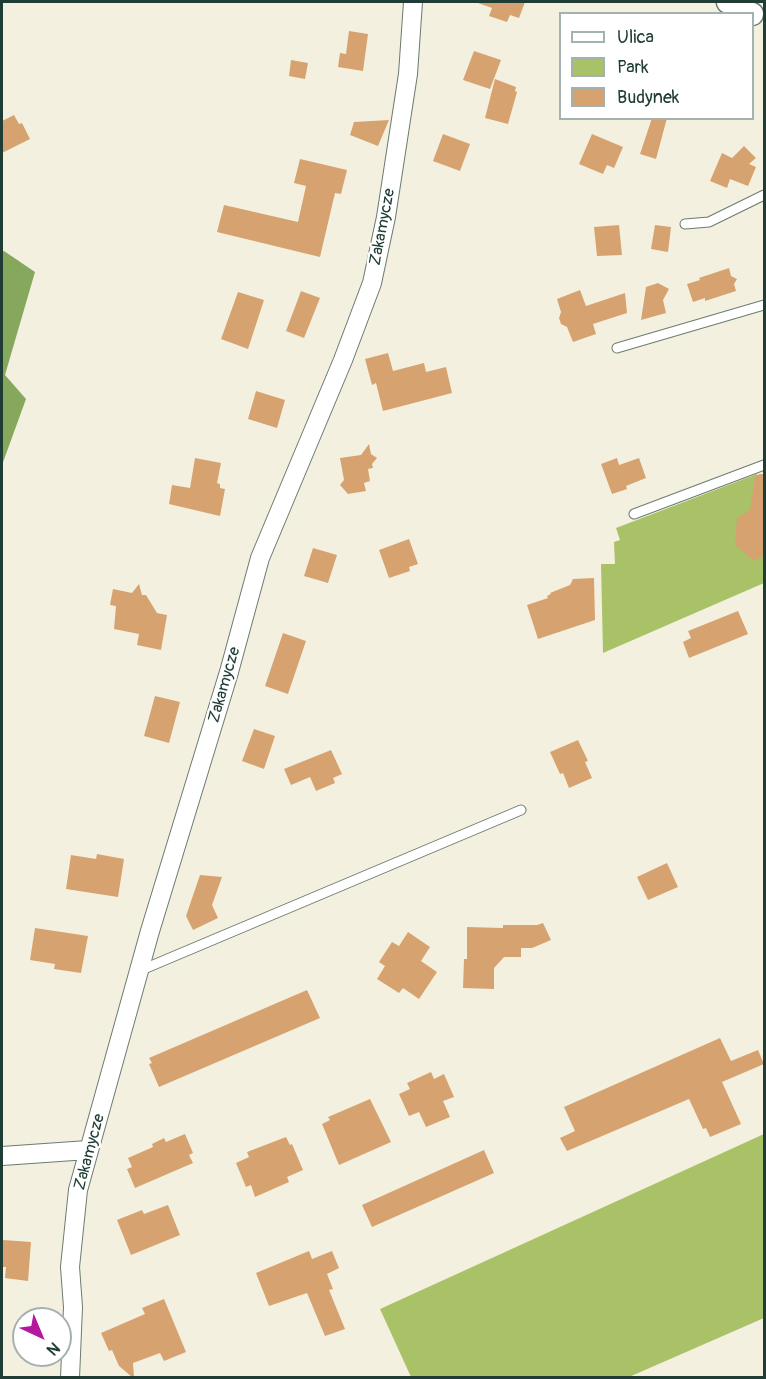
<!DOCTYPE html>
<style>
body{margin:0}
#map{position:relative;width:766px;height:1379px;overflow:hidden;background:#f4f0df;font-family:Pangolin,sans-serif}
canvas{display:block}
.frame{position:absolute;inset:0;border:3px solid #1f3d34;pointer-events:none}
.legend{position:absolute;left:559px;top:12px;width:195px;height:108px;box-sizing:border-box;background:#fff;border:2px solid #a5b1ae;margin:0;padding:8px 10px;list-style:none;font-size:18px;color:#1f3d34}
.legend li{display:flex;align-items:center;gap:12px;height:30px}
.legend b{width:30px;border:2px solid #a5b1ae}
.north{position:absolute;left:12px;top:1307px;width:60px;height:60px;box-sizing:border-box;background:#fff;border:2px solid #a5b1ae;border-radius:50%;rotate:136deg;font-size:16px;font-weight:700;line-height:24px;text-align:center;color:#1f3d34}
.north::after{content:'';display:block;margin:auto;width:21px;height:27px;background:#b5179e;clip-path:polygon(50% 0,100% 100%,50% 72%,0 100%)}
</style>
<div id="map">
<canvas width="766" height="1379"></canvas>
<div class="frame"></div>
<ul class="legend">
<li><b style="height:8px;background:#fff"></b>Ulica</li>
<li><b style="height:16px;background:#a9c267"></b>Park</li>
<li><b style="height:16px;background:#d6a370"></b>Budynek</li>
</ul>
<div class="north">N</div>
</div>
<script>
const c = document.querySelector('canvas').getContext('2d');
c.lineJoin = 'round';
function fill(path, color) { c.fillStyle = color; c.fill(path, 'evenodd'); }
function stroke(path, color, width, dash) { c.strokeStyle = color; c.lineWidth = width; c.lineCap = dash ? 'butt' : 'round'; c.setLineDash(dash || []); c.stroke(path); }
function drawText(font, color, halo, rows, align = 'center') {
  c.font = font + ' Pangolin,sans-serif'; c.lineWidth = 4.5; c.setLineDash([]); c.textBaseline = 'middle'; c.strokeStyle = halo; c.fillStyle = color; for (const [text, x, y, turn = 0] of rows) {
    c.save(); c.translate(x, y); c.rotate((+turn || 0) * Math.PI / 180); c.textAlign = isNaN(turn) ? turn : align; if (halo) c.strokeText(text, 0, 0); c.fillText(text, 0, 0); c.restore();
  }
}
const green = new Path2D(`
 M 757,474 L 764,551 L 764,583 L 603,653 L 601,564 L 615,564 L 614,542 L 620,540 L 616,528 Z
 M 764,1134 L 764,1318 L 629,1377 L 411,1377 L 380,1309 Z`);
const forest = new Path2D(`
 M 4,251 L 35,272 L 5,375 L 26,399 L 2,465 L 2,252 Z`);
const building = new Path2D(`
 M 478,2 L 525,2 L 519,18 L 510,15 L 507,22 L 489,16 L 492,8 L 478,3 Z
 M 349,31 L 368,34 L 363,71 L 338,67 L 340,53 L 346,54 Z
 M 474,51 L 501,60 L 490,89 L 463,80 Z
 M 291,60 L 308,63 L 305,79 L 289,76 Z
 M 495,79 L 516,87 L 515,91 L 517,92 L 508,124 L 485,118 Z
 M 14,115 L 19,124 L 22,123 L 30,139 L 2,153 L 2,121 Z
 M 652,118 L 667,118 L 656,159 L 640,154 Z
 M 389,120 L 378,146 L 350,135 L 354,122 Z
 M 443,134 L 470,144 L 460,171 L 433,161 Z
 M 592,134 L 623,147 L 614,168 L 607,165 L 603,174 L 579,164 Z
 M 744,146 L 756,158 L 749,164 L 756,167 L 748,186 L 730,179 L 727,188 L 710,181 L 722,153 L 732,158 Z
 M 300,159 L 347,170 L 341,194 L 335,193 L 320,257 L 217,232 L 224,205 L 298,222 L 306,186 L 294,183 Z
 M 619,225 L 622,255 L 597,256 L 594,227 Z
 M 655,225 L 671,227 L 668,252 L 651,249 Z
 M 729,268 L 731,276 L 737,279 L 734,284 L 736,291 L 705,301 L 705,298 L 693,302 L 687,284 L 700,280 L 699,278 Z
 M 658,283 L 669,289 L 663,300 L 666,313 L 641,320 L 646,287 Z
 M 580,290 L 586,306 L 625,293 L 627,313 L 593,324 L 596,334 L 573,342 L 567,327 L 561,324 L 559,318 L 561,312 L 557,299 Z
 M 301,291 L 320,298 L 304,338 L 286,331 Z
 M 238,292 L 264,300 L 248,349 L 221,339 Z
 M 388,353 L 393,371 L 424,363 L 426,372 L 446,367 L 452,393 L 383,411 L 376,383 L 372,385 L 365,359 Z
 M 256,391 L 285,400 L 277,428 L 248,419 Z
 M 369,444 L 371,454 L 377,458 L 372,464 L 373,468 L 368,469 L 370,481 L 364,483 L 366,491 L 348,494 L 340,485 L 344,480 L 340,458 L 361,455 Z
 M 195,458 L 221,463 L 217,483 L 220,484 L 220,488 L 225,489 L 220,516 L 169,504 L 172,485 L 190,488 Z
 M 617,458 L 619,465 L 639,458 L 646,478 L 626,486 L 627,489 L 612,494 L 601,464 Z
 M 760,474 L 765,474 L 765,555 L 754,561 L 735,545 L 737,518 L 750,510 L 755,476 Z
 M 409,539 L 418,564 L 409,567 L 410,571 L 389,578 L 379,550 Z
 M 313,548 L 337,555 L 328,583 L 304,576 Z
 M 594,578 L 595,620 L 538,639 L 527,605 L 548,598 L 547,596 L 551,594 L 550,593 L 570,585 L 573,579 Z
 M 139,584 L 142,595 L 146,595 L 157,613 L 167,615 L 161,650 L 137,645 L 139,634 L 114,629 L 116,606 L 110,605 L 113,589 L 132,593 Z
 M 738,611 L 748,634 L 689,658 L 683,642 L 691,638 L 688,631 Z
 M 283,633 L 306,641 L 288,694 L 265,686 Z
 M 155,696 L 180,702 L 169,743 L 144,736 Z
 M 254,729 L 275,736 L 264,769 L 242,761 Z
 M 578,740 L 588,761 L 585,762 L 592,778 L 569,788 L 563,773 L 560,774 L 550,752 Z
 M 331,750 L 342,774 L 333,778 L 335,783 L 316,791 L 310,777 L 291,785 L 284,769 Z
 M 97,854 L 124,859 L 118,897 L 66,889 L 71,855 L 96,859 Z
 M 667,863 L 678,887 L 648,900 L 637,877 Z
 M 200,875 L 222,877 L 212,905 L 218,918 L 193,930 L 186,916 Z
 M 543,923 L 551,940 L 532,948 L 521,948 L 521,957 L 504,957 L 494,968 L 494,989 L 463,988 L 464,959 L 467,959 L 467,927 L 503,928 L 503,925 L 537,925 Z
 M 35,928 L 88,936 L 81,973 L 54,969 L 55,964 L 30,960 Z
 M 408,932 L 430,947 L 421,961 L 437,972 L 419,999 L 403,988 L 399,993 L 377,979 L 385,966 L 379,962 L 392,942 L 399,946 Z
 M 307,990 L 320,1018 L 159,1087 L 149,1064 L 152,1063 L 149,1058 Z
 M 720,1038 L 731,1061 L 758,1050 L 764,1064 L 722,1082 L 741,1124 L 710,1137 L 706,1128 L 703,1129 L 689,1099 L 567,1151 L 560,1138 L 575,1131 L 564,1107 Z
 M 431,1072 L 434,1079 L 444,1074 L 454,1097 L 443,1101 L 450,1117 L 426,1127 L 419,1112 L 409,1116 L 399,1094 L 410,1089 L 407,1083 Z
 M 370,1099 L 391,1142 L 339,1165 L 322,1124 L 330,1120 L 328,1117 Z
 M 185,1134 L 193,1153 L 189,1155 L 193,1163 L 135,1188 L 127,1169 L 132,1167 L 128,1158 L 153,1147 L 152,1144 L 164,1138 L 166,1142 Z
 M 286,1137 L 290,1145 L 292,1144 L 303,1170 L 287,1177 L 289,1182 L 255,1197 L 251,1185 L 246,1187 L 236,1163 L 249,1157 L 247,1152 Z
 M 484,1150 L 494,1173 L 372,1227 L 362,1205 Z
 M 168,1205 L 180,1235 L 131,1255 L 117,1220 L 142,1210 L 144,1214 Z
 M 3,1240 L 31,1242 L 28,1281 L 5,1278 L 6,1267 L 2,1267 Z
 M 309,1251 L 312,1259 L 332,1251 L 339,1268 L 327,1274 L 333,1289 L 329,1290 L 345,1329 L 325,1336 L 307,1293 L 269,1306 L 256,1273 Z
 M 164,1299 L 186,1352 L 164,1361 L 160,1353 L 133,1363 L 134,1377 L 132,1377 L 119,1366 L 112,1350 L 109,1351 L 101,1333 L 145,1314 L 142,1308 Z`);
const service = new Path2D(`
 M 685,224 L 709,222 L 764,195
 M 617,348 L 764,305
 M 634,514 L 764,465
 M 139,971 L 521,810`);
const minor = new Path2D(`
 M 2,1156 L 88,1150
 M 70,1378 L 73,1307 L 70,1267 L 78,1190 L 150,931 L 229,672 L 260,558 L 343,360 L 372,283 L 386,217 L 408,74 L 413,2`);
const tertiary = new Path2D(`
 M 728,2 L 752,14`);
const streetNames = [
 ["Zakamycze",383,227,-79],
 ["Zakamycze",225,685,-74],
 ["Zakamycze",90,1152,-75]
];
fill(green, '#a9c267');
fill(forest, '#86a85c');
fill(building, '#d6a370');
stroke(service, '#6a7c70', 11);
stroke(minor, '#6a7c70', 20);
stroke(tertiary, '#6a7c70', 25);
stroke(service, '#fff', 9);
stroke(minor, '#fff', 18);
stroke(tertiary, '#fff', 22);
drawText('16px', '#1f3d34', '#fff', streetNames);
</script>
